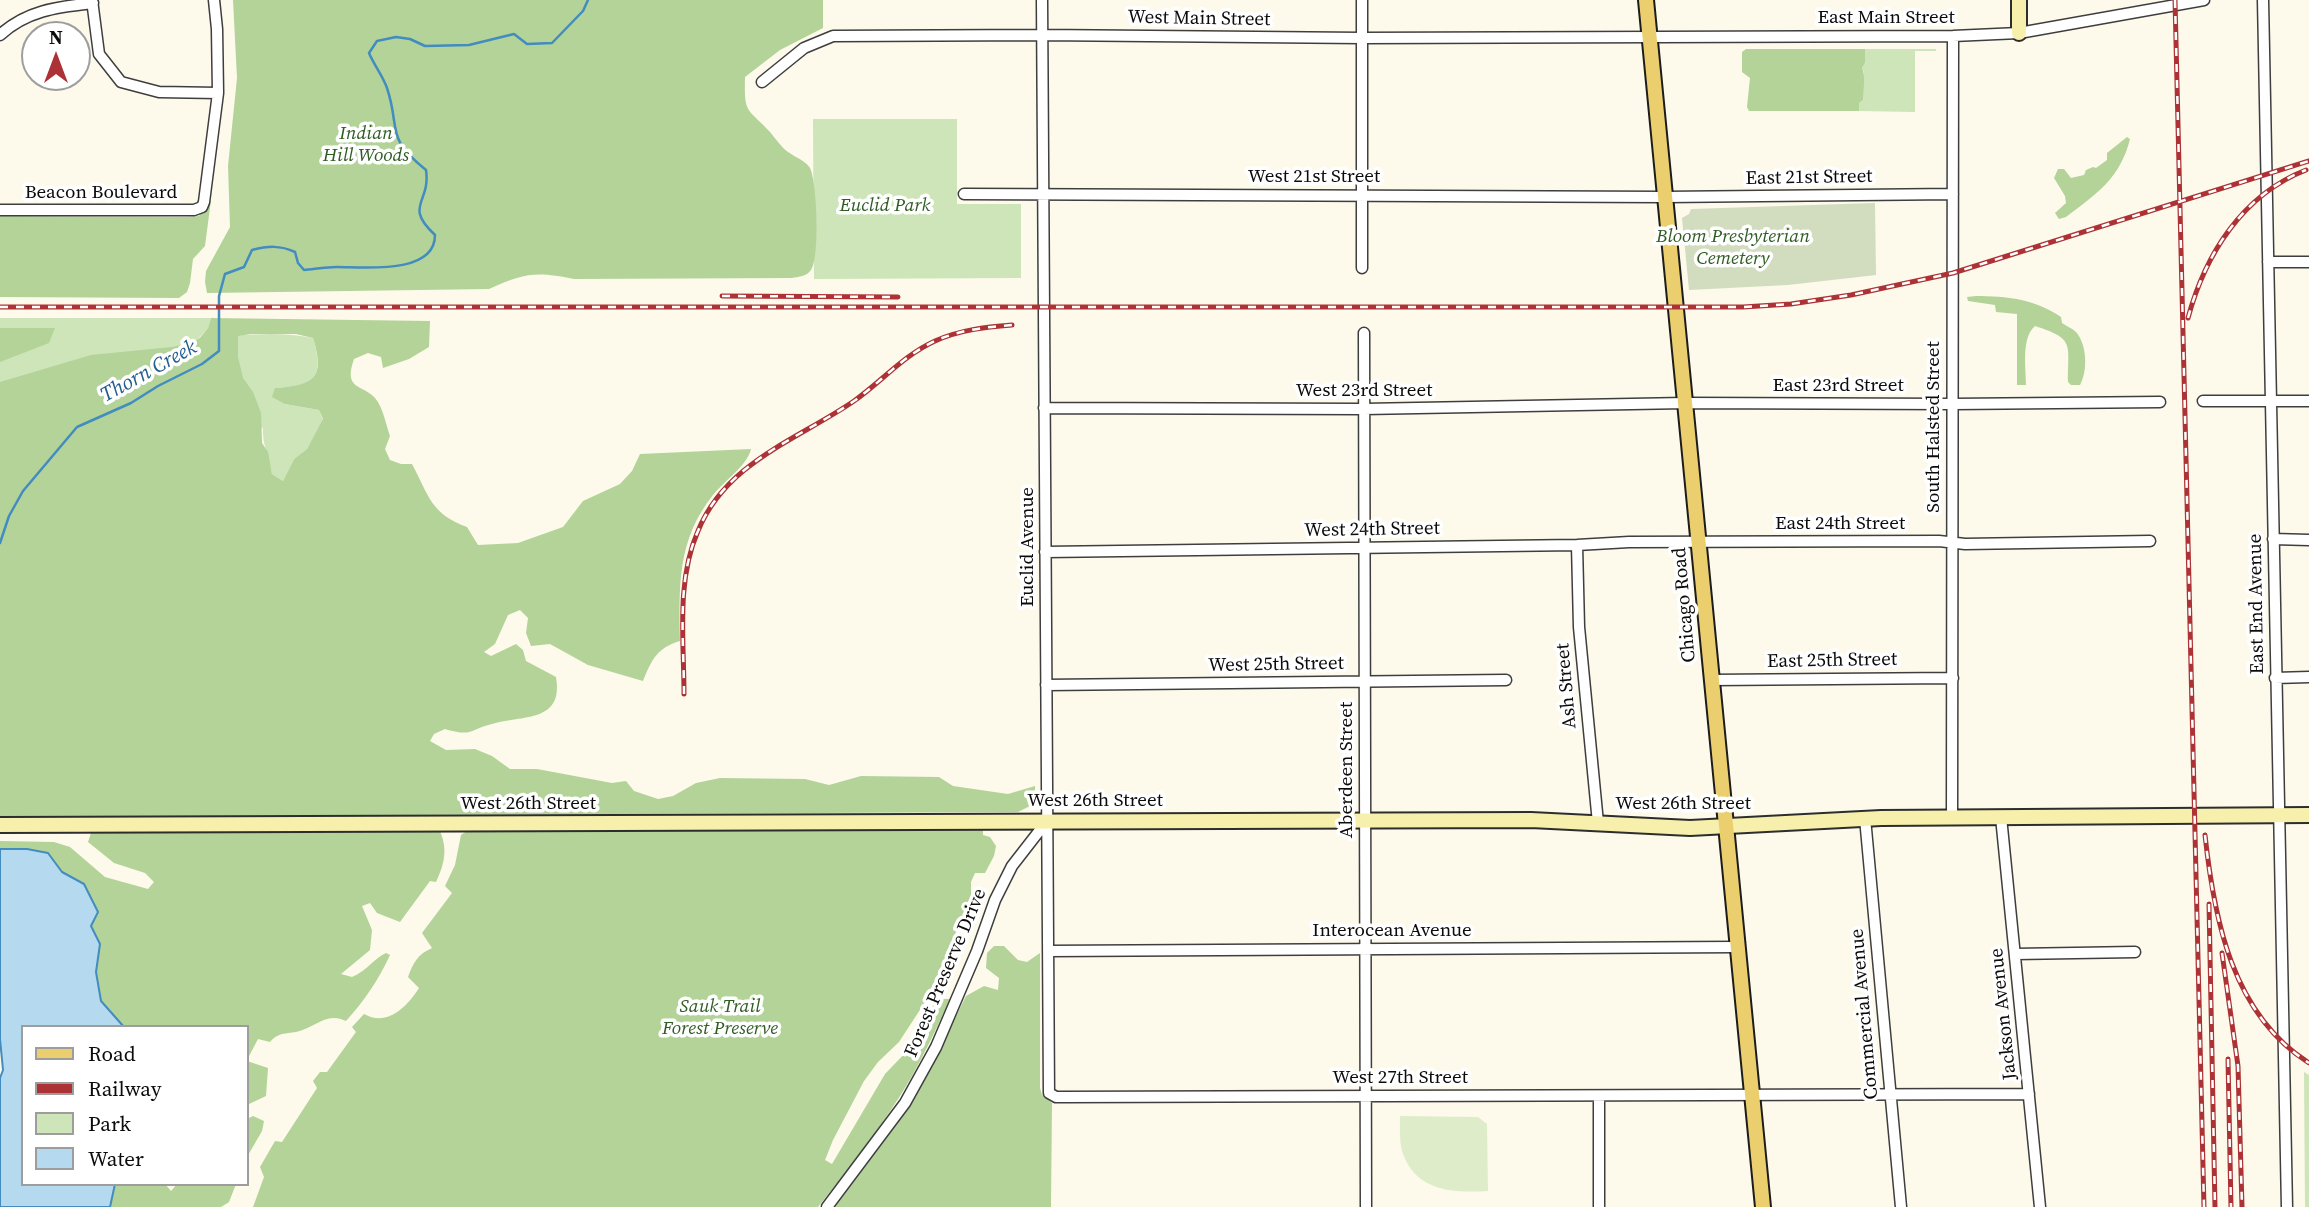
<!DOCTYPE html>
<style>
body{margin:0}
#map{position:relative;width:2309px;height:1207px;overflow:hidden;background:#fdfaeb;font-family:"Source Serif 4",serif}
canvas{display:block}
.legend{position:absolute;left:21px;top:1025px;width:228px;height:161px;box-sizing:border-box;background:#fff;border:2px solid #9d9d9d;margin:0;padding:9px 12px;list-style:none;font-size:21px;color:#0b0b0b}
.legend li{display:flex;align-items:center;gap:14px;height:35px}
.legend b{width:35px;border:2px solid #9d9d9d}
.north{position:absolute;left:21px;top:21px;width:70px;height:70px;box-sizing:border-box;background:#fff;border:2px solid #9d9d9d;border-radius:50%;rotate:0deg;font-size:19px;font-weight:700;line-height:28px;text-align:center;color:#0b0b0b}
.north::after{content:'';display:block;margin:auto;width:24px;height:32px;background:#ad3236;clip-path:polygon(50% 0,100% 100%,50% 72%,0 100%)}
</style>
<div id="map">
<canvas width="2309" height="1207"></canvas>
<ul class="legend">
<li><b style="height:9px;background:#ebce6d"></b>Road</li>
<li><b style="height:9px;background:#ad3236"></b>Railway</li>
<li><b style="height:19px;background:#cee4b9"></b>Park</li>
<li><b style="height:19px;background:#b5d9ef"></b>Water</li>
</ul>
<div class="north">N</div>
</div>
<script>
const c = document.querySelector('canvas').getContext('2d');
c.lineJoin = 'round';
function fill(path, color) { c.fillStyle = color; c.fill(path, 'evenodd'); }
function stroke(path, color, width, dash) { c.strokeStyle = color; c.lineWidth = width; c.lineCap = dash ? 'butt' : 'round'; c.setLineDash(dash || []); c.stroke(path); }
function drawText(font, color, halo, rows, align = 'center') {
  c.font = font + ' "Source Serif 4",serif'; c.lineWidth = 7; c.setLineDash([]); c.textBaseline = 'middle'; c.strokeStyle = halo; c.fillStyle = color; for (const [text, x, y, turn = 0] of rows) {
    c.save(); c.translate(x, y); c.rotate((+turn || 0) * Math.PI / 180); c.textAlign = isNaN(turn) ? turn : align; if (halo) c.strokeText(text, 0, 0); c.fillText(text, 0, 0); c.restore();
  }
}
const green = new Path2D(`
 M 1865,49 L 1936,49 L 1936,51 L 1915,51 L 1915,112 L 1859,111 L 1859,103 L 1863,100 L 1862,83 L 1864,72 L 1862,68 L 1865,63 Z
 M 813,119 L 957,119 L 957,204 L 1021,204 L 1021,278 L 814,279 Z
 M 0,318 L 211,318 L 208,328 L 199,338 C 238,336 276,330 313,338 C 325,379 314,385 275,388 L 285,404 L 319,410 L 323,420 L 307,449 L 294,459 L 283,481 L 272,474 C 269,457 262,444 263,427 L 0,817 Z
 M 2304,1072 L 2309,1075 L 2309,1207 L 2305,1207 Z`);
const forest = new Path2D(`
 M 233,0 L 823,0 L 823,28 L 780,50 L 745,77 C 744,115 747,107 770,132 C 776,139 781,147 788,152 C 795,157 806,161 810,168 C 817,182 820,258 811,270 C 807,276 798,277 792,278 L 574,279 C 536,271 524,273 489,289 L 207,293 L 205,282 L 206,271 L 230,227 L 228,166 L 237,78 Z
 M 1746,49 L 1865,49 L 1865,63 L 1862,68 C 1866,75 1863,91 1863,100 L 1859,103 L 1859,111 L 1749,111 L 1747,107 L 1750,78 L 1742,72 L 1742,52 Z
 M 2127,137 L 2130,139 C 2120,179 2096,194 2066,217 L 2059,219 L 2055,213 L 2066,203 L 2065,196 L 2054,178 L 2058,169 L 2064,169 L 2071,178 L 2084,175 L 2086,170 L 2093,167 L 2096,168 L 2107,160 L 2107,153 Z
 M 211,200 L 205,246 L 193,259 L 190,283 L 187,292 L 179,298 L 0,297 L 0,216 L 186,217 L 199,216 Z
 M 1976,296 C 2007,296 2035,299 2061,317 L 2062,323 C 2066,326 2072,328 2076,332 C 2087,344 2088,371 2080,385 L 2071,385 L 2068,382 C 2068,343 2075,339 2035,326 C 2021,338 2026,367 2026,385 L 2017,385 L 2017,314 L 1996,312 L 1995,305 L 1968,301 L 1967,297 Z
 M 211,318 L 430,321 L 429,347 L 409,359 L 383,368 L 381,357 L 368,353 L 354,359 C 343,390 362,384 375,398 C 383,407 386,425 390,436 L 385,449 L 390,460 L 401,464 L 412,464 C 429,496 431,514 467,527 L 478,545 L 518,543 L 563,527 L 583,501 L 620,484 L 632,471 L 640,454 L 751,449 C 747,466 725,480 713,495 C 677,540 679,586 680,641 C 657,648 652,659 643,681 L 588,665 L 550,644 L 531,646 L 526,633 L 528,618 L 520,610 L 508,615 L 495,644 L 484,652 L 491,656 L 516,644 L 523,650 L 526,661 L 556,677 C 564,723 522,715 492,724 C 468,730 473,737 445,729 L 434,734 L 430,741 L 446,750 L 475,749 L 492,756 L 510,769 L 537,769 L 612,783 L 626,781 L 634,791 L 658,799 L 673,796 L 696,783 L 720,778 L 805,779 L 829,785 L 861,776 L 939,777 L 953,786 L 1008,794 L 1035,786 L 1035,799 L 1032,805 L 1018,812 L 0,817 L 0,382 L 91,355 L 172,347 L 190,343 L 199,339 L 208,328 ZM 251,334 L 296,334 L 313,338 C 326,379 313,385 275,388 L 272,397 L 285,404 L 319,410 L 323,419 L 307,449 L 294,459 L 283,481 L 272,474 L 268,452 L 262,443 L 261,413 L 253,392 L 243,378 L 238,357 L 238,336 Z
 M 0,328 L 55,328 L 49,343 L 0,362 Z
 M 983,826 L 983,835 L 990,837 L 996,846 L 994,856 L 985,873 L 975,873 L 971,882 L 971,897 L 929,996 L 899,1042 L 878,1062 L 864,1081 L 833,1140 L 825,1160 L 832,1164 L 885,1074 L 909,1049 L 934,1004 L 941,999 L 950,999 C 938,1025 926,1051 912,1076 C 885,1123 851,1165 818,1207 L 253,1207 L 264,1177 L 260,1167 L 275,1141 L 282,1142 L 317,1088 L 313,1081 L 320,1072 L 327,1072 L 356,1032 L 352,1027 L 364,1014 C 387,1027 407,1007 419,988 L 408,977 C 413,963 418,954 432,948 L 422,933 L 452,893 L 445,886 L 455,865 L 461,835 L 471,828 Z
 M 439,829 C 448,848 445,863 436,882 L 430,881 L 400,922 L 377,913 L 370,903 L 362,906 L 372,930 L 370,950 L 341,974 L 352,977 C 368,970 374,958 386,953 L 390,955 C 378,981 364,1001 346,1021 C 326,1011 315,1028 296,1032 C 285,1034 279,1032 270,1042 L 258,1039 L 247,1060 L 247,1027 L 124,1027 L 101,1001 L 96,972 L 100,944 L 91,926 L 84,884 L 62,872 L 47,853 L 27,849 L 0,849 L 0,841 L 54,842 L 70,847 L 105,877 L 148,889 L 154,882 L 145,873 L 114,863 L 88,842 L 92,830 Z
 M 994,946 L 1004,946 L 1018,960 L 1027,962 L 1040,953 L 1040,1088 L 1042,1095 L 1052,1103 L 1051,1207 L 833,1207 L 907,1109 L 927,1074 L 966,996 L 984,986 L 998,990 L 999,978 L 986,968 L 987,953 Z
 M 247,1061 L 268,1068 L 266,1096 L 247,1105 Z
 M 253,1116 L 264,1121 L 262,1131 L 247,1157 L 247,1119 Z
 M 115,1184 L 165,1184 L 171,1191 L 177,1184 L 236,1184 L 229,1202 L 221,1207 L 110,1207 Z`);
const cemetery = new Path2D(`
 M 1875,203 L 1876,275 L 1788,285 L 1689,290 L 1682,218 L 1689,214 L 1691,209 Z`);
const pitch = new Path2D(`
 M 1400,1116 L 1478,1117 L 1487,1124 L 1488,1191 C 1454,1193 1417,1192 1403,1154 C 1399,1143 1400,1127 1400,1116 Z`);
const water = new Path2D(`
 M 0,849 L 27,849 L 48,853 L 62,872 L 84,884 L 98,912 L 91,926 L 100,944 L 96,972 L 101,1001 L 124,1027 L 23,1027 L 23,1184 L 115,1184 L 110,1207 L 0,1207 L 0,1078 L 3,1070 L 0,1039 Z`);
const stream = new Path2D(`
 M 0,543 L 9,516 L 23,491 L 77,427 L 131,403 L 158,386 L 202,364 L 219,351 L 219,296 L 225,274 L 244,267 L 252,250 C 268,246 280,245 295,252 L 298,263 L 304,270 C 315,269 326,267 337,267 C 364,267 435,275 435,235 C 403,205 431,204 426,170 C 384,136 401,130 387,88 C 383,76 374,65 369,53 L 377,41 L 396,37 L 410,39 L 425,46 L 469,45 L 514,34 L 527,44 L 552,43 L 583,11 L 588,0`);
const street = new Path2D(`
 M 92,0 L 99,54 L 121,82 L 159,92 L 218,93
 M 1042,0 L 1049,1093 L 1056,1097 L 1063,1097 L 2029,1094
 M 1362,0 L 1362,268
 M 2263,0 L 2287,1207
 M 0,35 C 27,10 58,7 93,3
 M 762,82 L 804,48 L 833,36 L 1042,35 L 1362,38 L 1953,36 L 2019,33 L 2204,0
 M 964,194 L 1665,197 L 1953,194
 M 0,210 L 194,210 L 202,207 L 204,202 L 218,93 L 217,29 L 214,0
 M 2268,262 L 2309,262
 M 1364,333 L 1366,1207
 M 2203,401 L 2309,401
 M 1044,408 L 1364,409 L 1685,403 L 1953,404 L 2160,402
 M 2273,539 L 2309,540
 M 1577,545 L 1579,627 L 1598,823
 M 1045,552 L 1577,545 L 1629,542 L 1939,541 L 1965,544 L 2150,541
 M 2275,678 L 2309,677
 M 1711,680 L 1953,678
 M 1046,685 L 1506,680
 M 1952,817 L 1953,36
 M 2001,817 L 2040,1207
 M 1865,818 L 1901,1207
 M 1048,951 L 1736,947
 M 2015,954 L 2135,952
 M 1599,1096 L 1599,1207
 M 827,1207 L 905,1103 L 936,1047 L 977,951 L 995,900 L 1012,866 L 1047,821`);
const secondary = new Path2D(`
 M 2019,33 L 2019,0
 M 0,825 L 1531,820 L 1690,828 L 1881,818 L 2309,815`);
const primary = new Path2D(`
 M 1646,0 L 1763,1207`);
const rail = new Path2D(`
 M 2175,0 L 2204,1207
 M 722,296 L 898,297
 M 0,307 L 1743,307 L 1791,304 L 1851,295 L 1953,273 L 2309,161
 M 2188,318 C 2205,255 2242,195 2306,170
 M 684,694 C 684,640 676,581 698,531 C 726,462 797,440 854,401 C 881,382 904,355 935,341 C 959,330 986,327 1012,325
 M 2205,835 C 2214,919 2232,1014 2309,1063
 M 2209,904 L 2215,1207
 M 2222,953 L 2238,1066 L 2242,1207
 M 2228,1059 L 2231,1207`);
const streetNames = [
 ["East Main Street",1886,18],
 ["West Main Street",1199,19,1],
 ["West 21st Street",1314,177],
 ["East 21st Street",1809,178,-1],
 ["Beacon Boulevard",101,193],
 ["East 23rd Street",1838,386],
 ["West 23rd Street",1364,391],
 ["South Halsted Street",1934,427,-90],
 ["East 24th Street",1840,524],
 ["West 24th Street",1372,530,-1],
 ["Euclid Avenue",1028,547,-90],
 ["East End Avenue",2257,604,-91],
 ["Chicago Road",1685,605,-95],
 ["East 25th Street",1832,661,-1],
 ["West 25th Street",1276,665,-1],
 ["Ash Street",1567,686,-95],
 ["Aberdeen Street",1347,770,-90],
 ["West 26th Street",1095,801],
 ["West 26th Street",528,804],
 ["West 26th Street",1683,804],
 ["Interocean Avenue",1392,931],
 ["Forest Preserve Drive",946,973,-67],
 ["Commercial Avenue",1865,1014,-95],
 ["Jackson Avenue",2004,1014,-96],
 ["West 27th Street",1400,1078]
];
const parkNames = [
 ["Indian",366,134],
 ["Hill Woods",366,156],
 ["Euclid Park",885,206],
 ["Bloom Presbyterian",1733,237],
 ["Cemetery",1733,259],
 ["Sauk Trail",720,1007],
 ["Forest Preserve",720,1029]
];
const waterNames = [
 ["Thorn Creek",149,372,-29]
];
fill(green, '#cee4b9');
fill(forest, '#b3d399');
fill(cemetery, '#d2dcbf');
fill(pitch, '#dfecc9');
fill(water, '#b5d9ef');
stroke(water, '#438cbf', 2);
stroke(stream, '#438cbf', 2.5);
stroke(street, '#3e3e3e', 13);
stroke(secondary, '#2d2d2d', 18);
stroke(primary, '#1c1c1c', 18);
stroke(street, '#fff', 10);
stroke(secondary, '#f7efac', 14);
stroke(primary, '#ebce6d', 14);
stroke(rail, '#ad3236', 5);
stroke(rail, '#fff', 2.5, [8]);
drawText('19px', '#0b0b0b', '#fff', streetNames);
drawText('italic 19px', '#2e5c23', '#fff', parkNames);
drawText('italic 21px', '#225e8f', '#fff', waterNames);
</script>
